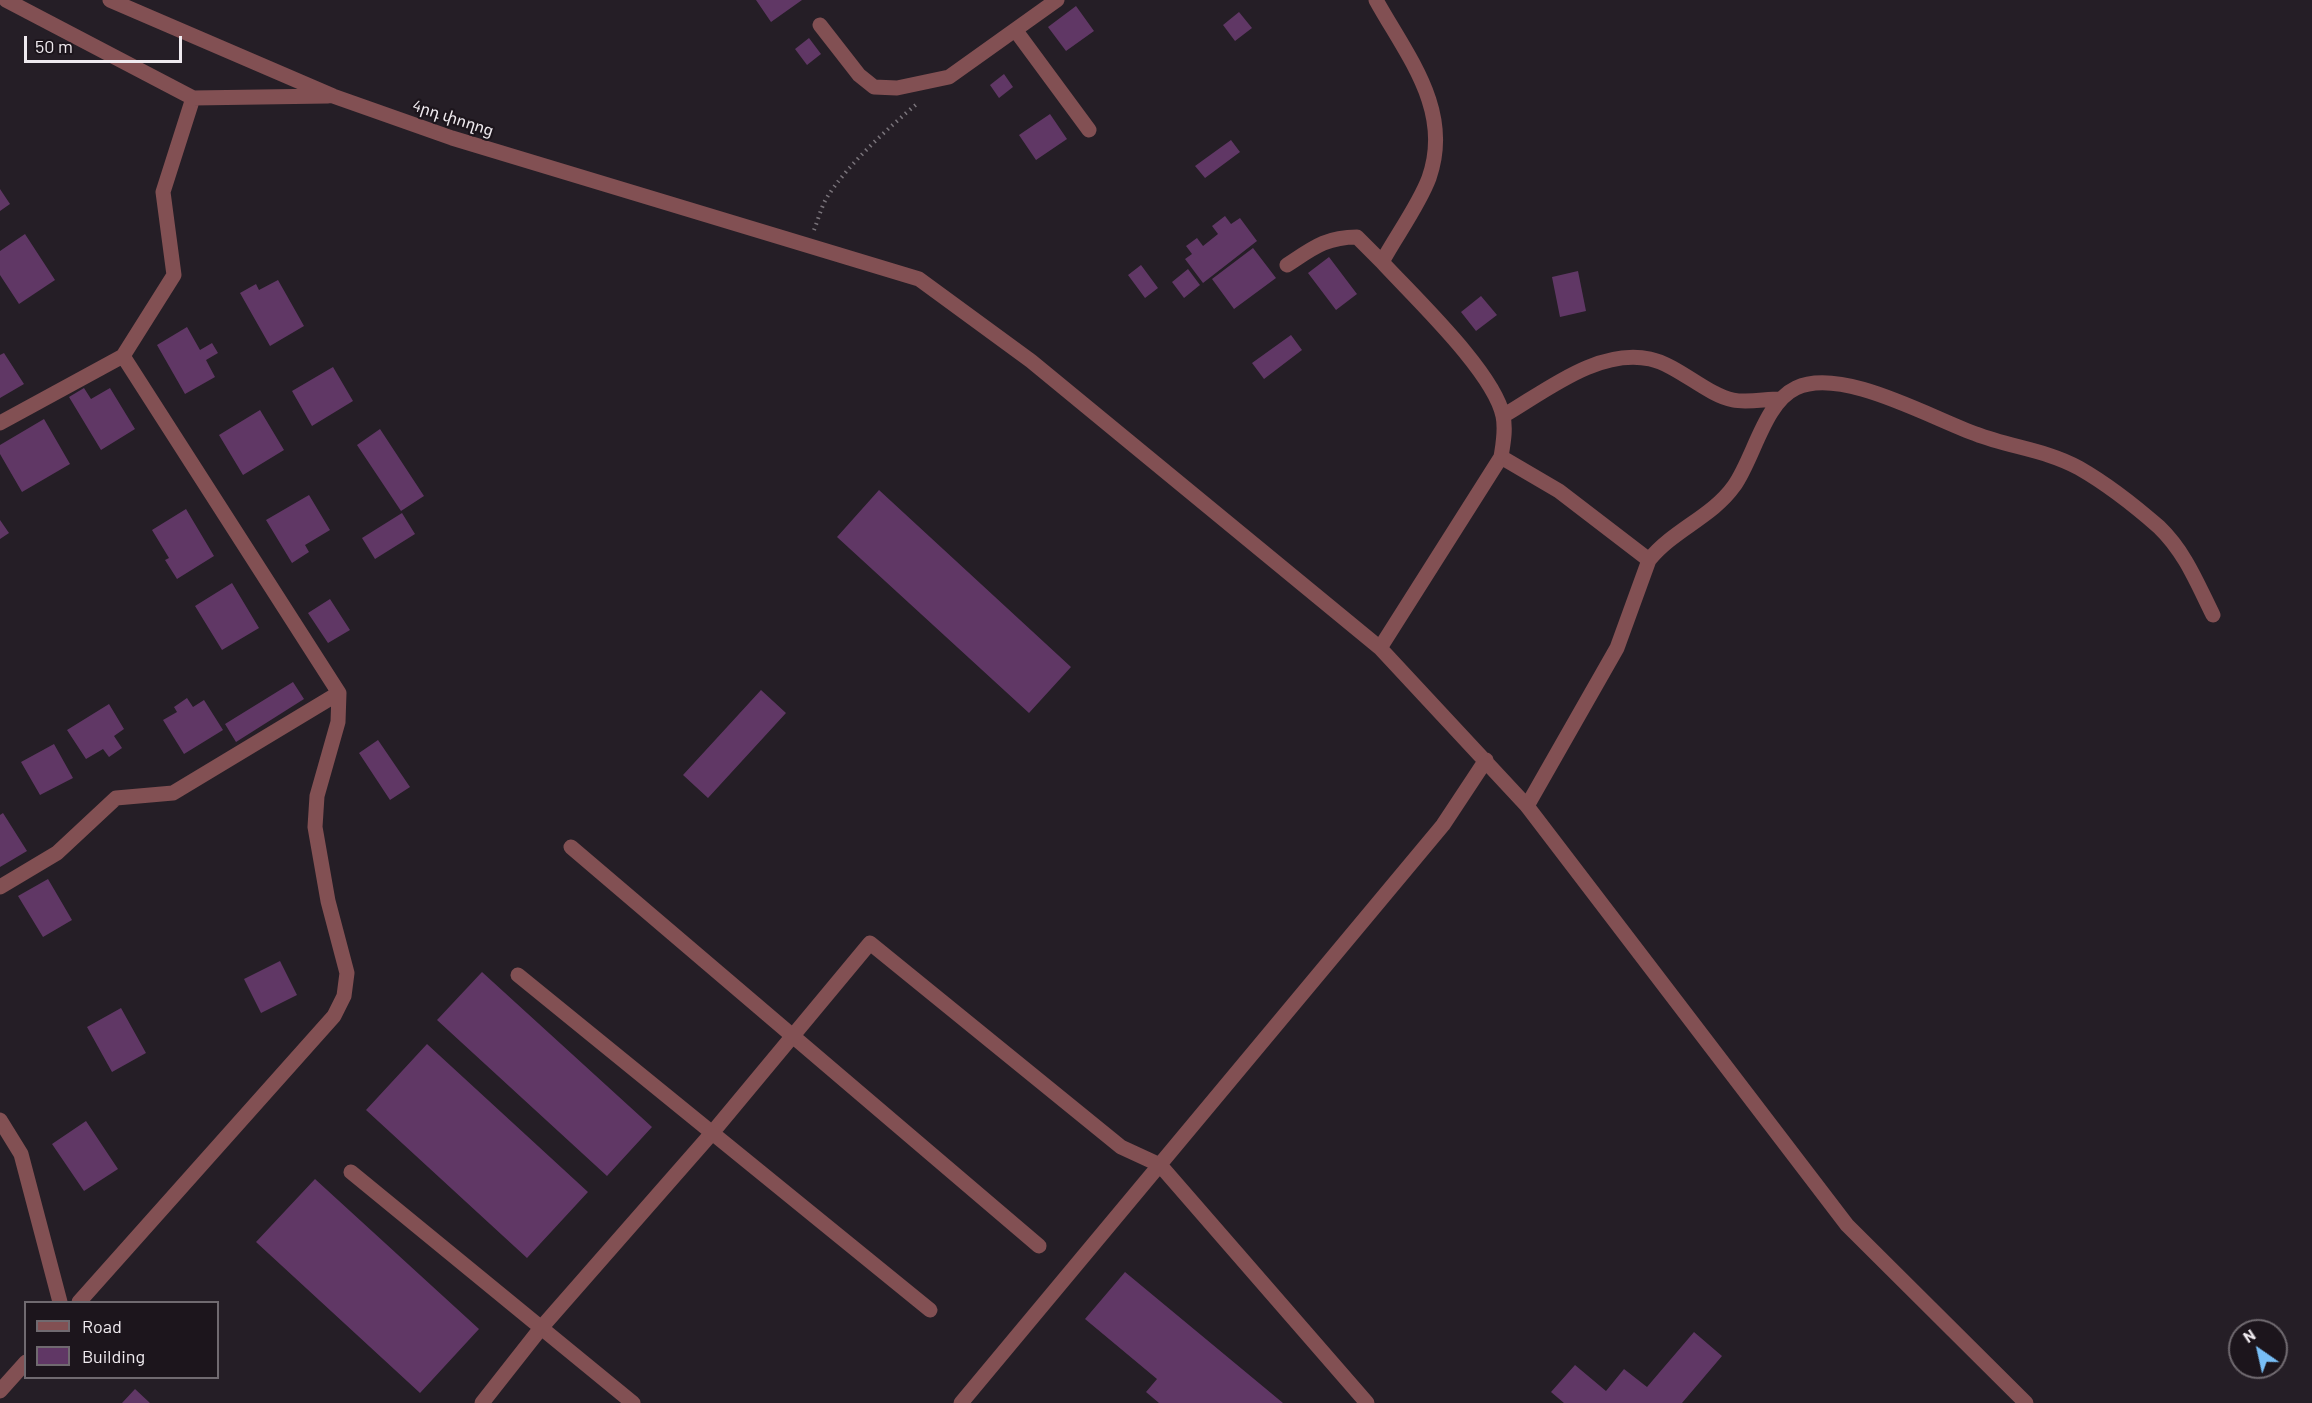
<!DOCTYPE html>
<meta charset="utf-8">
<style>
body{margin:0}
#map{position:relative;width:2312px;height:1403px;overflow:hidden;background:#251e26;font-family:Barlow,sans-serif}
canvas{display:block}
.legend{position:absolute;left:24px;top:1301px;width:195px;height:78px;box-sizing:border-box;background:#1c151c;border:2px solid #706a70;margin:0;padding:8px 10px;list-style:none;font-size:18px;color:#efeaef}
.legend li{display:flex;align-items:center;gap:12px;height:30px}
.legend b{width:30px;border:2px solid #706a70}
.north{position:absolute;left:2228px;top:1319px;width:60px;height:60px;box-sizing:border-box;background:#1c151c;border:2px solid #706a70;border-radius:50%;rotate:326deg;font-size:16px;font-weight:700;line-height:24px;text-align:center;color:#efeaef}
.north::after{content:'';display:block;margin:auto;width:21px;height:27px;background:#78bff7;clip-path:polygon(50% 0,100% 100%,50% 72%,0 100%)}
.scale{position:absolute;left:24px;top:36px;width:158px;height:27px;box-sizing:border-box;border:3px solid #efeaef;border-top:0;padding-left:8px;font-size:18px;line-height:21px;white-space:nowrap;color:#efeaef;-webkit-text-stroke:4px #1c151c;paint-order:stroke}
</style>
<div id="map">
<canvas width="2312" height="1403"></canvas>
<ul class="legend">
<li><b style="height:8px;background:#825053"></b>Road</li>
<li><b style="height:16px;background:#603765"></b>Building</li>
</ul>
<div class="north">N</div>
<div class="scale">50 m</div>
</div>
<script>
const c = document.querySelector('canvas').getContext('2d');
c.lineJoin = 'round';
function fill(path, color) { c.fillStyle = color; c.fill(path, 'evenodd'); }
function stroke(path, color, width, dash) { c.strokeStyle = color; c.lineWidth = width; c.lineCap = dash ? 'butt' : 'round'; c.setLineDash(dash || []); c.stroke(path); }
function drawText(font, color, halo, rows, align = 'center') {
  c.font = font + ' Barlow,"Noto Sans Armenian",sans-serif'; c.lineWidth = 4.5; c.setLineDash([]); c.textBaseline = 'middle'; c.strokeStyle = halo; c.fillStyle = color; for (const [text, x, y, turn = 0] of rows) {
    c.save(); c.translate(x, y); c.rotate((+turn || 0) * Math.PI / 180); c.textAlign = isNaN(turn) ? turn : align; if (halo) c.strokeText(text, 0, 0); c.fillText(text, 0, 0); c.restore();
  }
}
const building = new Path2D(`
 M 756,0 L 802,0 L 771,22 Z
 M 1076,6 L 1094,31 L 1066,51 L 1048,27 Z
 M 1239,12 L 1252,28 L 1235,41 L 1223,25 Z
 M 809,38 L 821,54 L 807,65 L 795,49 Z
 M 1004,74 L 1013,87 L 999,98 L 990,85 Z
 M 1050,114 L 1067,139 L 1036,160 L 1019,135 Z
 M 1231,140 L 1240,152 L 1205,178 L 1195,166 Z
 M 0,189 L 10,204 L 0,211 Z
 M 1225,216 L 1231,224 L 1240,218 L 1257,241 L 1203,283 L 1185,259 L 1192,254 L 1186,246 L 1197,238 L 1203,246 L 1218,234 L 1212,226 Z
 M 25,234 L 55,280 L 19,304 L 0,275 L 0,251 Z
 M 1253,248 L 1276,278 L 1234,309 L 1212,279 Z
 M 1329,257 L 1357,294 L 1336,310 L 1308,273 Z
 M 1141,265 L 1158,288 L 1145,298 L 1128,275 Z
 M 1188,269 L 1200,285 L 1184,298 L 1172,282 Z
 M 1578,271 L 1586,311 L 1560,317 L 1552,277 Z
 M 278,280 L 304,326 L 270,346 L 240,293 L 256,284 L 259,290 Z
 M 1481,296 L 1497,315 L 1476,331 L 1461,312 Z
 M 187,327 L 200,350 L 212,343 L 218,353 L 206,360 L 215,377 L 185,394 L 157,345 Z
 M 1291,335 L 1302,350 L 1264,379 L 1252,363 Z
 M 4,353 L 24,384 L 0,398 L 0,355 Z
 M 333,367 L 353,401 L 312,426 L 292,391 Z
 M 84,388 L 91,399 L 110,388 L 135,429 L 101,450 L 69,397 Z
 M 260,410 L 284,450 L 243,475 L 219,435 Z
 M 44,419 L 70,464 L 22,492 L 0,454 L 0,445 Z
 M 380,429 L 424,496 L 401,511 L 357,445 Z
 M 879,490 L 1071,667 L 1029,713 L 837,537 Z
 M 309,495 L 330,530 L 305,545 L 309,552 L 292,563 L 266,520 Z
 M 186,509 L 214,556 L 177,579 L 165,560 L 169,558 L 152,530 Z
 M 402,513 L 415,534 L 375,559 L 362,538 Z
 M 0,520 L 9,533 L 0,539 Z
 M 232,583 L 259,628 L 222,650 L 195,606 Z
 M 330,599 L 350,630 L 328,643 L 308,613 Z
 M 293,682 L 304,699 L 236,742 L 225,724 Z
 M 761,690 L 786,713 L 708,798 L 683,775 Z
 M 187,698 L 193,707 L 204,700 L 223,730 L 184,754 L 163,720 L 177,712 L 174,707 Z
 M 109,704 L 124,729 L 114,736 L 122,748 L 109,757 L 103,749 L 86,759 L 67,730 Z
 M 378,740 L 410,787 L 390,800 L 359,753 Z
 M 54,744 L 73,778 L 40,795 L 21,762 Z
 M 3,813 L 27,851 L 0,867 L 0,815 Z
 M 48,879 L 72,920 L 43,937 L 18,896 Z
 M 280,961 L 297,995 L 261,1013 L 244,979 Z
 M 482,972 L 652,1127 L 607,1176 L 437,1020 Z
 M 121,1008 L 146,1053 L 112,1072 L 87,1027 Z
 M 427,1044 L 588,1192 L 527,1258 L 366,1110 Z
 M 86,1121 L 118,1169 L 84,1191 L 52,1144 Z
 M 315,1179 L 479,1329 L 420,1393 L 256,1242 Z
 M 1125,1272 L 1283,1403 L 1159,1403 L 1146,1392 L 1157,1379 L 1085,1319 Z
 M 1694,1332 L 1722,1356 L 1682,1403 L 1564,1403 L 1551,1392 L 1575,1365 L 1606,1391 L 1624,1369 L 1647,1387 Z
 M 135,1389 L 150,1403 L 122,1403 Z`);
const path = new Path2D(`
 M 814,230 C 818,220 821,208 826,199 C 846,166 889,127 918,103`);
const minor = new Path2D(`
 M 110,0 L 333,96 L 452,138 L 919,279 L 1031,361 L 1380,648 L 1527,806 L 1847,1225 L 2026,1403
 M 1376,0 C 1407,56 1453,110 1429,178 C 1419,205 1396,236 1382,262 C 1414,297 1494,372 1503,416 C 1506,430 1503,444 1501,457 L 1380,648
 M 820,25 L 859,75 L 874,87 L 897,88 L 949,77 L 1057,0
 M 1016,31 L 1089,130
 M 193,98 L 328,96
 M 1287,265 C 1313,248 1326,237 1357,237 L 1382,262
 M 1503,416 C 1546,391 1598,348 1650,359 C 1678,365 1707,395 1733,400 C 1747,403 1765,399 1780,399
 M 0,423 L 123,356 L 174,275 L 163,192 L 193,98 L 6,0
 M 1501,457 L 1559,491 L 1649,560
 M 1527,806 L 1617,648 L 1649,560 C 1673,530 1712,517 1734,486 C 1754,458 1764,403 1796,388 C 1841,366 1931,418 1976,434 C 2009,447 2047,450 2079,468 C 2107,484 2135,506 2159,527 C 2185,552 2197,583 2213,615
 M 571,847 L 1039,1246
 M 0,887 L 57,853 L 116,798 L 173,793 L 339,693 L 123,356
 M 518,975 L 930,1310
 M 0,1120 L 21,1154 L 60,1302
 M 351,1172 L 633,1403
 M 79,1302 L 334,1016 L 344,996 L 347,973 L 328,901 L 315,827 L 317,796 L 338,722 L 339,693
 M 0,1391 L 26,1362
 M 482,1403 L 541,1328 L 712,1133 L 870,943 L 1121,1147 L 1160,1165 L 1367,1403
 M 961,1403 L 1443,825 L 1486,760`);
const streetNames = [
 ["4րդ փողոց",453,118,18]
];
fill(building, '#603765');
stroke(path, '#7a747b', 4, [1.5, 4.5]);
stroke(minor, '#825053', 15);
drawText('16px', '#efeaef', '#1c151c', streetNames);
</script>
